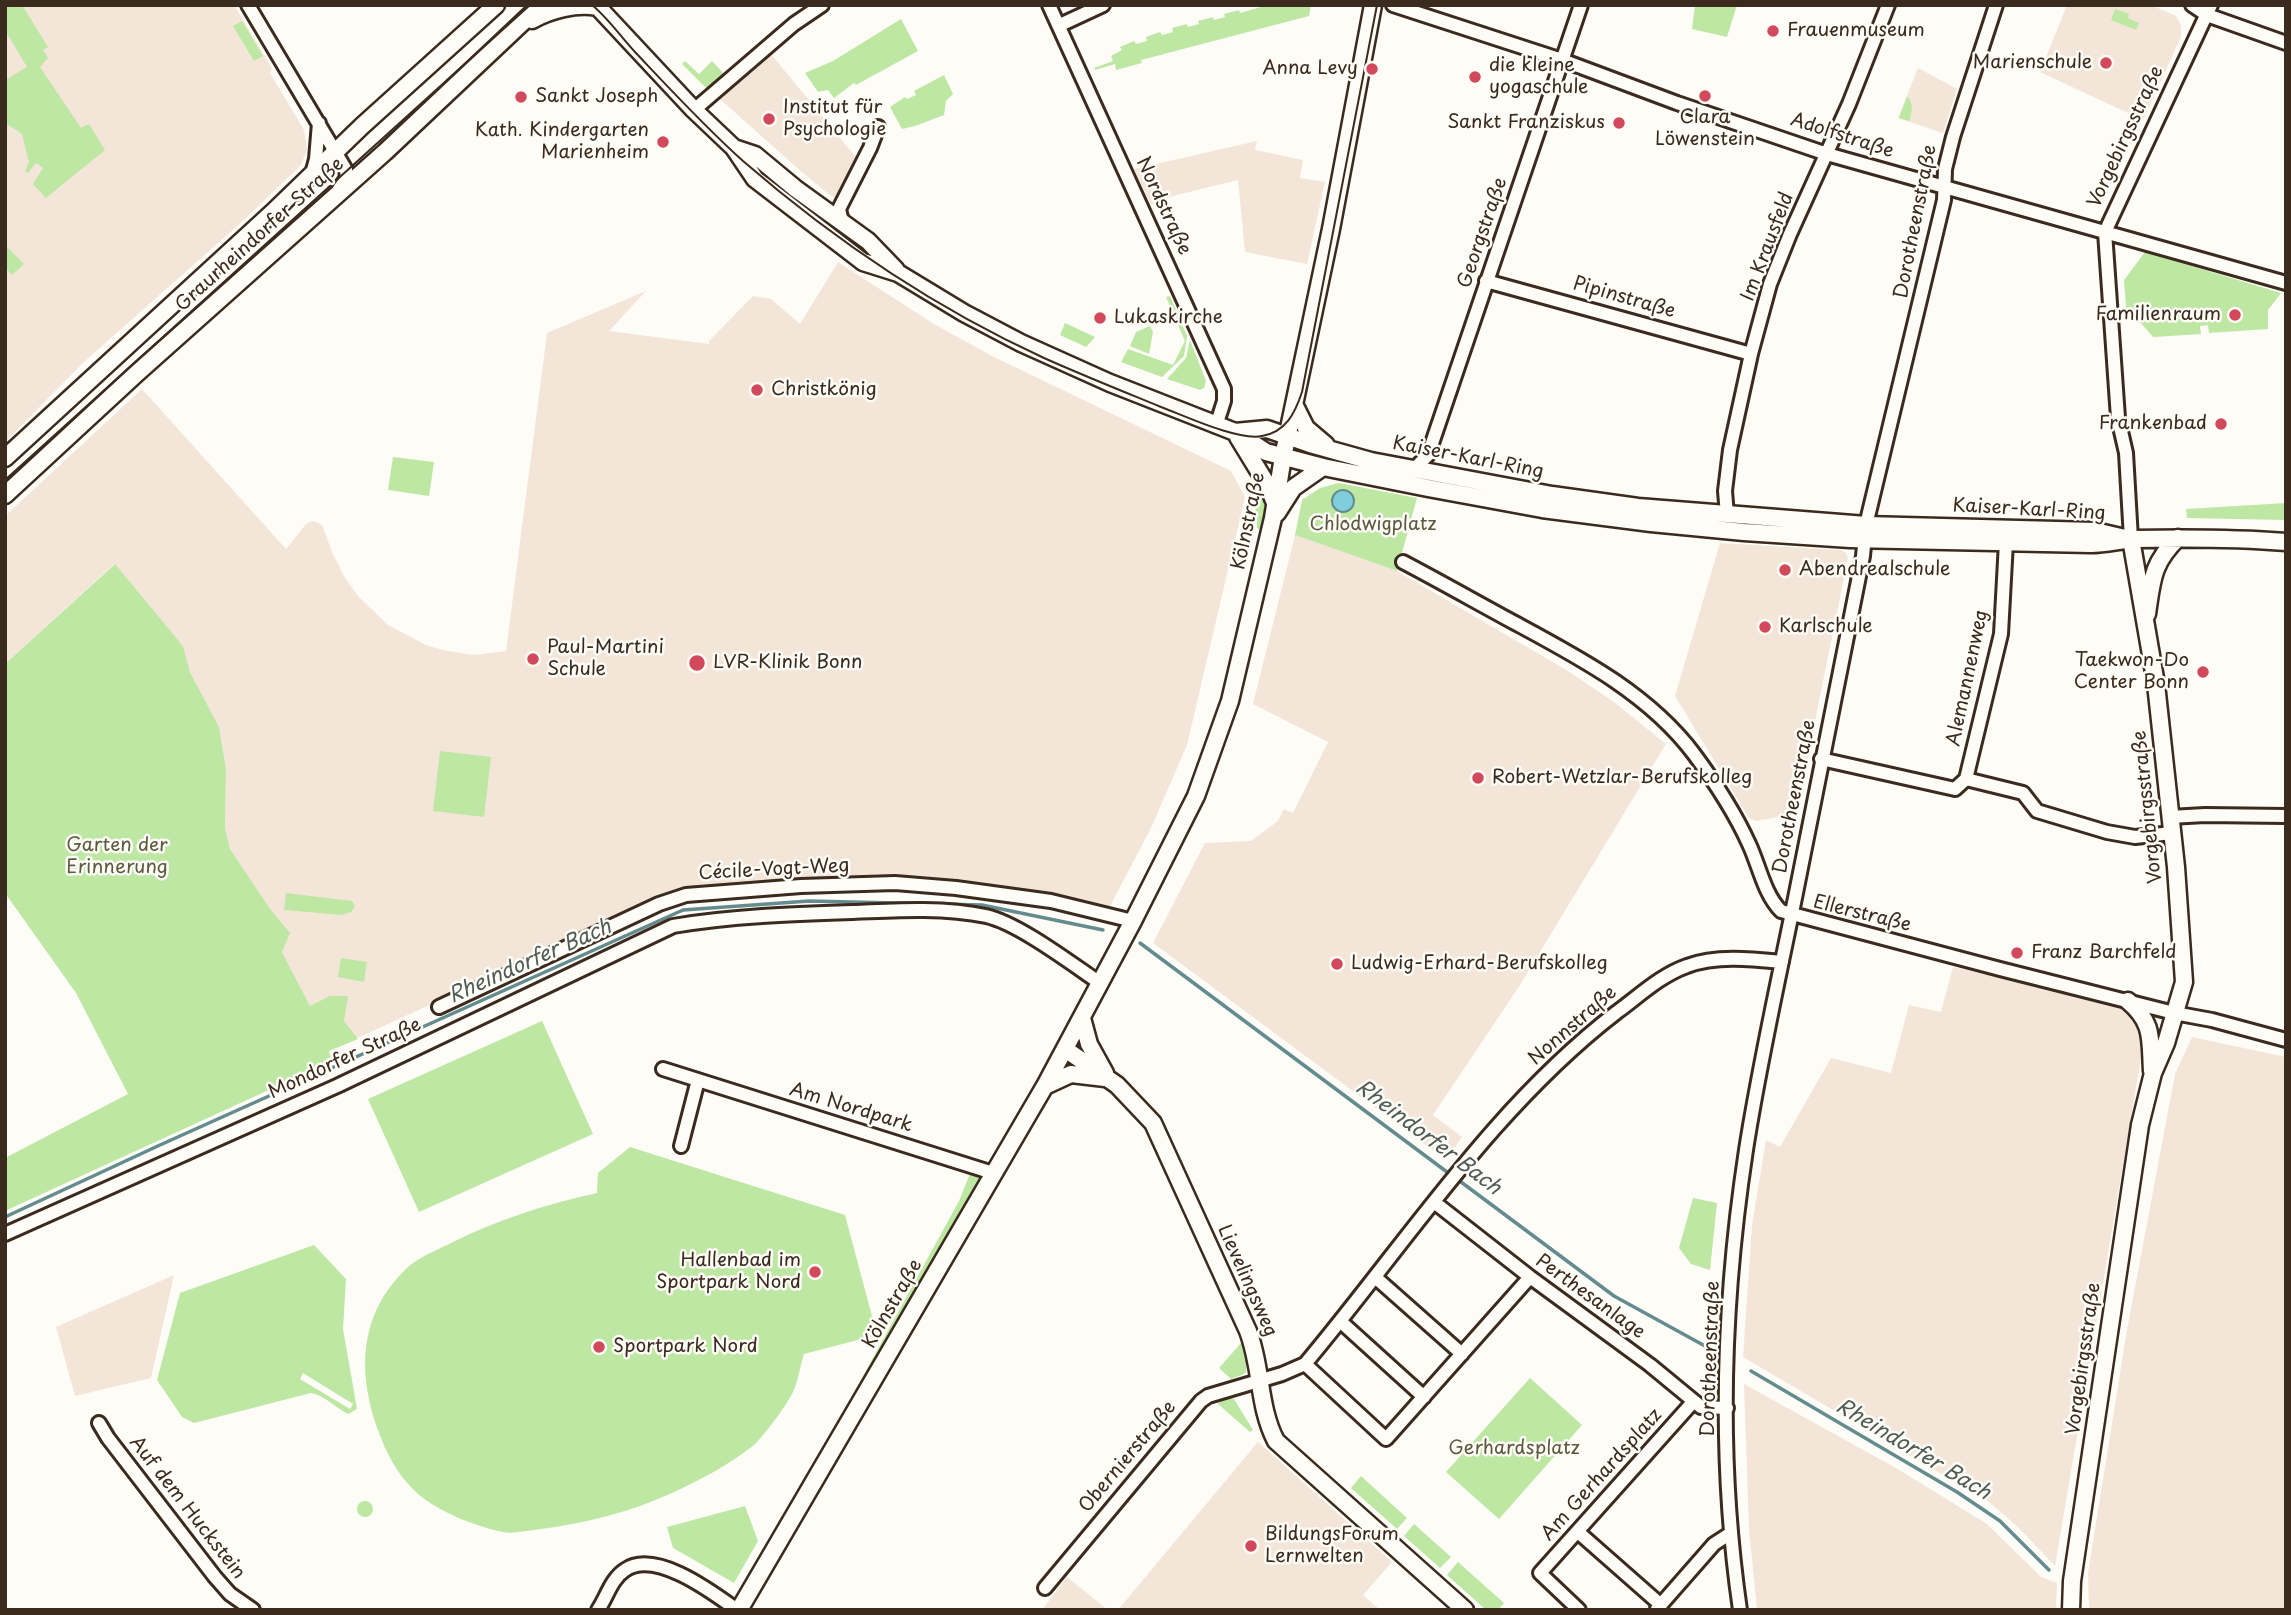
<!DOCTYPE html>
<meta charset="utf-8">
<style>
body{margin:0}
#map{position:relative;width:2291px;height:1615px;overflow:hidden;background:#fdfcf7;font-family:"Playpen Sans",sans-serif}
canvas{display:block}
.frame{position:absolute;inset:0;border:7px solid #3b2a1e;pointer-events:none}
</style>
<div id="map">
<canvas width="2291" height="1615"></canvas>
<div class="frame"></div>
</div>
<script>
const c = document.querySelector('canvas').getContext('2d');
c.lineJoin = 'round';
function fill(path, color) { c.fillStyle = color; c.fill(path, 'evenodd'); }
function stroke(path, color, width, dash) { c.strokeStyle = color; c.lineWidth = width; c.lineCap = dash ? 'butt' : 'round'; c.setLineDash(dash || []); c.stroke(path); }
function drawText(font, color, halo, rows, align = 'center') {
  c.font = font + ' "Playpen Sans",sans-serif'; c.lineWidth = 5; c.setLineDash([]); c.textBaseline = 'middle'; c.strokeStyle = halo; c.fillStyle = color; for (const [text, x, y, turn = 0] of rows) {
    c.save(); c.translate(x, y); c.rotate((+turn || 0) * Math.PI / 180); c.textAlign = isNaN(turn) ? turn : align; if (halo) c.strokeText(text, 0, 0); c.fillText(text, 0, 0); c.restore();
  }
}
const built = new Path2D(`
 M 5,5 L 234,5 L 272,68 L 270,73 L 304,130 L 307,150 L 301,165 L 244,220 L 85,361 L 5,442 Z
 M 2067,5 L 2151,5 L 2176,16 L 2181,26 L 2181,37 L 2143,120 L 2040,72 Z
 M 770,53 L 868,172 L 849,207 L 827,193 L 796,167 L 720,99 Z
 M 1918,68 L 1957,89 L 1943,133 L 1898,118 Z
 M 1257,141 L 1255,150 L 1303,160 L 1300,178 L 1325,182 L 1307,264 L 1245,252 L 1238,180 L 1173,196 L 1151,205 L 1134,169 Z
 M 838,262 L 934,324 L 992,356 L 1231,471 L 1245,497 L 1187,745 L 1151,828 L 1109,908 L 1021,890 L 937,881 L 800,881 L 646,906 L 329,1051 L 310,1006 L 282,952 L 289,933 L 271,910 L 230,849 L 225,828 L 226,769 L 219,727 L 190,672 L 183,646 L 114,564 L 5,664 L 5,516 L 142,389 L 286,549 L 307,523 L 314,521 L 322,525 L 332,552 L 345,578 L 358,596 L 388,625 L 426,645 L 442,650 L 474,655 L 506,651 L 547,333 L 646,291 L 609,331 L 709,344 L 709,341 L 753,296 L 771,299 L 800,324 Z
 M 1295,535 L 1397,571 L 1568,671 L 1614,702 L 1666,744 L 1520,985 L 1433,1115 L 1462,1137 L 1446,1160 L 1153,943 L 1205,843 L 1251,841 L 1278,821 L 1284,809 L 1293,813 L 1328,742 L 1253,704 Z
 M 1720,543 L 1841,550 L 1846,553 L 1848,558 L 1797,810 L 1791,815 L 1756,821 L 1749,818 L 1675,696 Z
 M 1953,967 L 2149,1011 L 2055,1566 L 2020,1529 L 1989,1502 L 1743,1357 L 1752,1225 L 1766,1140 L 1780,1147 L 1831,1058 L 1891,1073 L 1909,1005 L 1941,1012 Z
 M 2192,1037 L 2286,1057 L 2286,1610 L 2089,1610 L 2088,1573 L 2127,1330 L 2175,1074 Z
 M 174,1275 L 151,1378 L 75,1396 L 56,1327 Z
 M 1744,1384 L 1896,1468 L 1987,1524 L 2041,1577 L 2057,1583 L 2056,1610 L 1757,1610 L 1749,1529 Z
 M 1258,1442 L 1392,1562 L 1363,1595 L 1380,1610 L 1118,1610 Z
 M 1067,1577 L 1108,1610 L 1042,1610 Z`);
const green = new Path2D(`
 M 5,5 L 22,5 L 48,47 L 43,50 L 48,58 L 40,67 L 81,128 L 89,124 L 105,150 L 46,198 L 33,184 L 43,168 L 36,163 L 28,173 L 25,171 L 29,162 L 22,134 L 5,123 L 5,80 L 27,67 L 5,30 Z
 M 1268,5 L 1311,5 L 1309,16 L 1141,60 L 1142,63 L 1116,70 L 1115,64 L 1095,70 L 1094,68 L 1113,61 L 1111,56 L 1122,50 L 1120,47 L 1134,41 L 1136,44 L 1147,41 L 1146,37 L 1160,32 L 1162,35 L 1173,32 L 1172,28 L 1187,24 L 1188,27 L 1199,24 L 1198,21 L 1213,17 L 1214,20 L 1225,17 L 1224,14 L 1239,10 L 1240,13 Z
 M 1695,5 L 1737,5 L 1727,37 L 1692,29 Z
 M 2115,9 L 2129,14 L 2128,18 L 2139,23 L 2136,30 L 2111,20 Z
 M 901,19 L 918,51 L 856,85 L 854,83 L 834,98 L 828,90 L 818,92 L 805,73 L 833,61 Z
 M 242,21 L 263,56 L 254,61 L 233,26 Z
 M 685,61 L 699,74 L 712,61 L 725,75 L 708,90 L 682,64 Z
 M 944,75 L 953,94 L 946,101 L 944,115 L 915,126 L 902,129 L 890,107 L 905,97 L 907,99 L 916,95 L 914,91 Z
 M 1907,97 C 1914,101 1912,114 1909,121 L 1899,118 Z
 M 5,245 L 24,264 L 12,275 L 5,267 Z
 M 2145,252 L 2281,293 L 2268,310 L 2268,329 L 2209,333 L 2208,325 L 2200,326 L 2201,334 L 2153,337 L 2141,323 L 2127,318 L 2124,280 Z
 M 1170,296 L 1187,336 L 1184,356 L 1162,377 L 1121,362 L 1128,349 L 1173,365 L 1185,341 L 1166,297 Z
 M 1065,323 L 1095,337 L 1086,347 L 1060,335 Z
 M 1150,326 L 1153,332 L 1149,354 L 1130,346 L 1136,332 Z
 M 1190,340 L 1206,381 L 1204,388 L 1200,390 L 1167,379 L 1186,358 Z
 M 393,457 L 434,462 L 429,496 L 388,490 Z
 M 1255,477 L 1266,500 L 1261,530 L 1257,528 L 1254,485 Z
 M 1339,483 L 1417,498 L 1397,571 L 1295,535 L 1302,500 L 1320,488 Z
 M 2286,503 L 2286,520 L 2187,518 L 2186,509 Z
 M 115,564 L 183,646 L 190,672 L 219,727 L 226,769 L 225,828 L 230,849 L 271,910 L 290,933 L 282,952 L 310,1006 L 330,996 L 348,996 L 344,1021 L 358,1039 L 329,1051 L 332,1061 L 5,1211 L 5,1158 L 128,1094 L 76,993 L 5,893 L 5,664 Z
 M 440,751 L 491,757 L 484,817 L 433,811 Z
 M 286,893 L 352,901 L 355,906 L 351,912 L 342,915 L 284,910 Z
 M 341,958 L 367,962 L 364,982 L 338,977 Z
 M 542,1021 L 593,1134 L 419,1212 L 368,1099 Z
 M 630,1147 L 845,1215 L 877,1335 L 804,1354 C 800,1366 798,1383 792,1394 C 786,1406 763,1437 754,1445 C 729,1465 700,1480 672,1493 C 628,1513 582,1524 534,1530 C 525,1531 512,1534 503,1532 C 474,1526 439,1512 417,1493 C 398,1476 386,1453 378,1430 C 357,1372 359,1314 406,1269 C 417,1258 433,1252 447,1245 C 494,1221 545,1204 597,1193 L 598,1173 Z
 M 971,1171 L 978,1175 L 980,1183 L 857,1395 L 852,1396 L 959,1201 Z
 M 1693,1198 L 1717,1203 L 1710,1270 L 1691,1264 L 1679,1248 Z
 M 314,1245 L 346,1279 L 343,1329 L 357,1409 L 348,1414 C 336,1408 324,1395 311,1393 L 194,1423 L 182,1417 L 157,1380 L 180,1293 ZM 303,1373 L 353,1404 L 350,1409 L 300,1379 Z
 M 1241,1343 L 1246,1361 L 1246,1373 L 1231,1379 L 1219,1368 Z
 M 1530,1378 L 1582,1425 L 1499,1519 L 1446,1472 Z
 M 1223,1397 L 1234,1399 L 1253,1430 L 1250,1432 L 1218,1404 Z
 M 1361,1476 L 1407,1518 L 1397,1529 L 1351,1488 Z
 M357 1509a8 8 0 1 1 16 0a8 8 0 1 1-16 0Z
 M 745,1506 L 758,1541 L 734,1583 L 673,1548 L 667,1527 Z
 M 1414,1524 L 1451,1557 L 1440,1568 L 1404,1536 Z
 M 1458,1562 L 1504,1603 L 1498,1610 L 1486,1610 L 1447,1575 Z`);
const water = new Path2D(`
 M1332 501a11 11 0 1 1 22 0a11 11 0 1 1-22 0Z`);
const stream = new Path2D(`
 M 1140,943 L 1451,1175
 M 1457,1179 L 1614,1296 L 1705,1346
 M 5,1217 L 160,1145 L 683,910 L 809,901 L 982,905 L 1103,930
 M 1751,1371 L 1957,1492 L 2000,1521 L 2049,1570`);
const street = new Path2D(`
 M 248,5 L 346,170 L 347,178 L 339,189
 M 1049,5 L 1224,389 L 1224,401 L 1216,426
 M 1393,5 L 1562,60 L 1677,103 L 1827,154 L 2286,283
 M 2192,5 L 2207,15 L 2286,43
 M 1060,25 L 1103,5
 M 694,110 L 794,24 L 822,5
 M 312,174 L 316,159 L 319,123
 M 842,222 L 839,209 L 870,148 L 878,127
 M 1486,281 L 1751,354
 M 1414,469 L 1428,455 L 1581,5
 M 1727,515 L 1725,491 L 1730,450 L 1751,354 L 1770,284 L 1790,234 L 1849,104 L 1888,5
 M 2131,539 L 2126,453 L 2118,418 L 2105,232 L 2211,5
 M 1403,562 C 1441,582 1478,603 1515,623 C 1580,658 1649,694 1694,754 C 1714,781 1735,813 1749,844 C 1759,865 1764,894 1781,911 L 2000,969 L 2174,1013 L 2212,1020 L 2286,1040
 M 1821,759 L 1955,789 L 1966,779
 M 1966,779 L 2001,634 L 2006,542
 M 1966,779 L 2023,793 L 2037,811 L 2107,832 L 2135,837 L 2172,833
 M 2170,817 L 2205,815 L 2286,816
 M 439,1007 L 659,904 L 686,895 L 801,886 L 895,883 L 956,888 L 1051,901 L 1133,921
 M 663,1069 L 993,1173
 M 681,1146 L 698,1080
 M 1434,1202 L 1530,1277 L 1650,1365 L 1701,1407 L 1727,1408
 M 5,1234 L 337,1086 L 673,926 C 732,916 793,914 853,912 C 896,910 944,907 986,916 C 1018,923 1072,964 1100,983
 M 1375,1277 L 1462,1354
 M 1340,1321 L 1424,1397
 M 1305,1364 L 1386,1439 L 1530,1277
 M 99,1423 L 108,1438 L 215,1577 L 230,1594 L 253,1610
 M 1578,1532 L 1661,1605
 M 1045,1588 L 1201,1401 L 1208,1396 L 1282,1374 L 1305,1364 C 1405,1245 1492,1108 1617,1012 C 1639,996 1661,975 1687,966 C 1716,955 1752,959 1782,962
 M 1657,1609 L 1714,1544 L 1731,1533
 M 598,1610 C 607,1597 611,1579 625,1570 C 655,1549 712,1592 737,1610
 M 1579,1610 L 1540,1573 L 1693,1402
 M 1740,1610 C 1718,1459 1723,1301 1746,1150 C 1759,1066 1778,982 1795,898 C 1818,784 1840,670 1863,556 L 1866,525 L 1944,200 L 1945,169 L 1953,137 L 1996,5`);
const secondary = new Path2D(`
 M 596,5 L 694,110 L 734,148 L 755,179 L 863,262 L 898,273 L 964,313 L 1021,343 L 1110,383 L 1235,432 L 1266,452 L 1323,467 L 1428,488 L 1542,509 L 1651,523 L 1744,532 L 1850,539 L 2091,544 C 2106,544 2120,540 2134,539 C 2185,538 2235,538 2286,542
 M 532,20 C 550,10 576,3 597,7
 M 734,148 L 755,155 L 796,189 L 868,241 L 896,270
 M 1295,406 L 1306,428 L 1326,445
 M 1235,432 L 1267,429 L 1310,444 L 1371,461 L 1552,495 L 1638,507 L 1866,525 L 2095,531 L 2125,538
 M 1238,437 L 1268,486 L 1275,503
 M 5,458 L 272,213 L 362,126 L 496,5
 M 5,495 L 136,374 L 385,152 L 541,5
 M 1277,513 L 1293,488 L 1323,467
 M 2147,614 C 2152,580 2152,563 2178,538
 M 2128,1001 C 2154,1023 2150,1039 2152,1071
 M 1082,1018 L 1089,1044 L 1105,1073
 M 1065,1049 L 1117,1085 L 1153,1123 L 1248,1331 C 1262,1367 1258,1407 1276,1441 L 1465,1610
 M 1045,1086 L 1071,1074 L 1105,1078
 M 739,1610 L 1046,1084 L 1133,921 L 1196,796 L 1230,701 L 1273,518 L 1283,457 L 1331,229 L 1373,5
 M 2071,1610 L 2072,1581 L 2140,1125 L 2153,1073 L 2166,1043 L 2184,982 L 2176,867 L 2156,684 L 2131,539`);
const tram = new Path2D(`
 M 592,5 C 608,18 621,37 635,52 C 670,89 705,127 743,161 C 833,239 935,308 1044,358 C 1082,375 1122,391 1161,407 C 1185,416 1238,441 1262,436 C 1286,432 1295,413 1302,392 L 1377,5
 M 5,480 L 530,5`);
const markers = [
 [1773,31,7,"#d1495b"],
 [2106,63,7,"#d1495b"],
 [1372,69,7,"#d1495b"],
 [1475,77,7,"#d1495b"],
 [1705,96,7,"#d1495b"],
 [521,97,7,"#d1495b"],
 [769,119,7,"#d1495b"],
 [1619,123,7,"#d1495b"],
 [663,142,7,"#d1495b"],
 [2235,315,7,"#d1495b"],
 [1100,318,7,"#d1495b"],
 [757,390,7,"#d1495b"],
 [2221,424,7,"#d1495b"],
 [1785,570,7,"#d1495b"],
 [1765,627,7,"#d1495b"],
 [533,659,7,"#d1495b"],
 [697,663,9,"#d1495b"],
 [2203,672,7,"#d1495b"],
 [1478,778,7,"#d1495b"],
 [2017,953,7,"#d1495b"],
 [1337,964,7,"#d1495b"],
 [815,1272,7,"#d1495b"],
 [599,1347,7,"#d1495b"],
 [1251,1546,7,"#d1495b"]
];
const poiNames = [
 ["Frauenmuseum",1787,31],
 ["Marienschule",2092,63,"right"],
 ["die kleine",1489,66],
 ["yogaschule",1489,88],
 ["Anna Levy",1358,69,"right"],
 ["Sankt Joseph",535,97],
 ["Institut für",783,108],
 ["Psychologie",783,130],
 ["Clara",1705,118,"center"],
 ["Löwenstein",1705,140,"center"],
 ["Sankt Franziskus",1605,123,"right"],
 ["Kath. Kindergarten",649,131,"right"],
 ["Marienheim",649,153,"right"],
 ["Familienraum",2221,315,"right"],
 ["Lukaskirche",1114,318],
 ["Christkönig",771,390],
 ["Frankenbad",2207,424,"right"],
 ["Abendrealschule",1799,570],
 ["Karlschule",1779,627],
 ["Paul-Martini",547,648],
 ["Schule",547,670],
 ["Taekwon-Do",2189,661,"right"],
 ["Center Bonn",2189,683,"right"],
 ["LVR-Klinik Bonn",713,663],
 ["Robert-Wetzlar-Berufskolleg",1492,778],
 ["Franz Barchfeld",2031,953],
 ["Ludwig-Erhard-Berufskolleg",1351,964],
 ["Hallenbad im",801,1261,"right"],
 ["Sportpark Nord",801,1283,"right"],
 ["Sportpark Nord",613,1347],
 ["BildungsForum",1265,1535],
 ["Lernwelten",1265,1557]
];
const streetNames = [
 ["Adolfstraße",1842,136,18],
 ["Vorgebirgsstraße",2126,137,-65],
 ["Nordstraße",1163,206,65],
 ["Dorotheenstraße",1916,222,-79],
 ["Georgstraße",1483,233,-71],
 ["Graurheindorfer Straße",260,235,-42],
 ["Im Krausfeld",1768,247,-69],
 ["Pipinstraße",1624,298,16],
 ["Kaiser-Karl-Ring",1468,458,11],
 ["Kaiser-Karl-Ring",2029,510,3],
 ["Kölnstraße",1249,521,-78],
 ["Alemannenweg",1968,678,-78],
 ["Dorotheenstraße",1795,797,-79],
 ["Vorgebirgsstraße",2148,807,-96],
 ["Cécile-Vogt-Weg",774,870,-3],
 ["Ellerstraße",1862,914,14],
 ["Nonnstraße",1573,1026,-41],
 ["Mondorfer Straße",345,1059,-25],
 ["Am Nordpark",851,1108,17],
 ["Lievelingsweg",1247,1281,66],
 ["Perthesanlage",1590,1297,36],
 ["Kölnstraße",893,1304,-60],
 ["Dorotheenstraße",1711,1359,-88],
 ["Vorgebirgsstraße",2084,1359,-82],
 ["Obernierstraße",1128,1457,-50],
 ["Am Gerhardsplatz",1602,1475,-48],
 ["Auf dem Huckstein",187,1508,52]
];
const parkNames = [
 ["Chlodwigplatz",1373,525],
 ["Garten der",117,846],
 ["Erinnerung",117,868],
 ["Gerhardsplatz",1514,1449]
];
const waterNames = [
 ["Rheindorfer Bach",530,962,-24],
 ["Rheindorfer Bach",1428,1138,37],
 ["Rheindorfer Bach",1913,1450,31]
];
fill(built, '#f3e6d8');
fill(green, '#bde7a3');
fill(water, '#7fcedb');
stroke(water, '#648c8f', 2);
stroke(stream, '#648c8f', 3.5);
stroke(street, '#3b2a1e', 18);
stroke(secondary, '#3b2a1e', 21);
stroke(street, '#fdfcf7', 12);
stroke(secondary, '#fdfcf7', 16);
stroke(tram, '#3b2a1e', 2);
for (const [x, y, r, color] of markers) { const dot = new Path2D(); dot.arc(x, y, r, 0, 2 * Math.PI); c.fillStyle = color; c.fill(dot); stroke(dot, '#fdfcf7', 2.5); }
drawText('19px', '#3b2a1e', '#fdfcf7', poiNames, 'left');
drawText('19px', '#3b2a1e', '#fdfcf7', streetNames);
drawText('19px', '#5c593f', '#fdfcf7', parkNames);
drawText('italic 21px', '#4f5b57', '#fdfcf7', waterNames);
</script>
